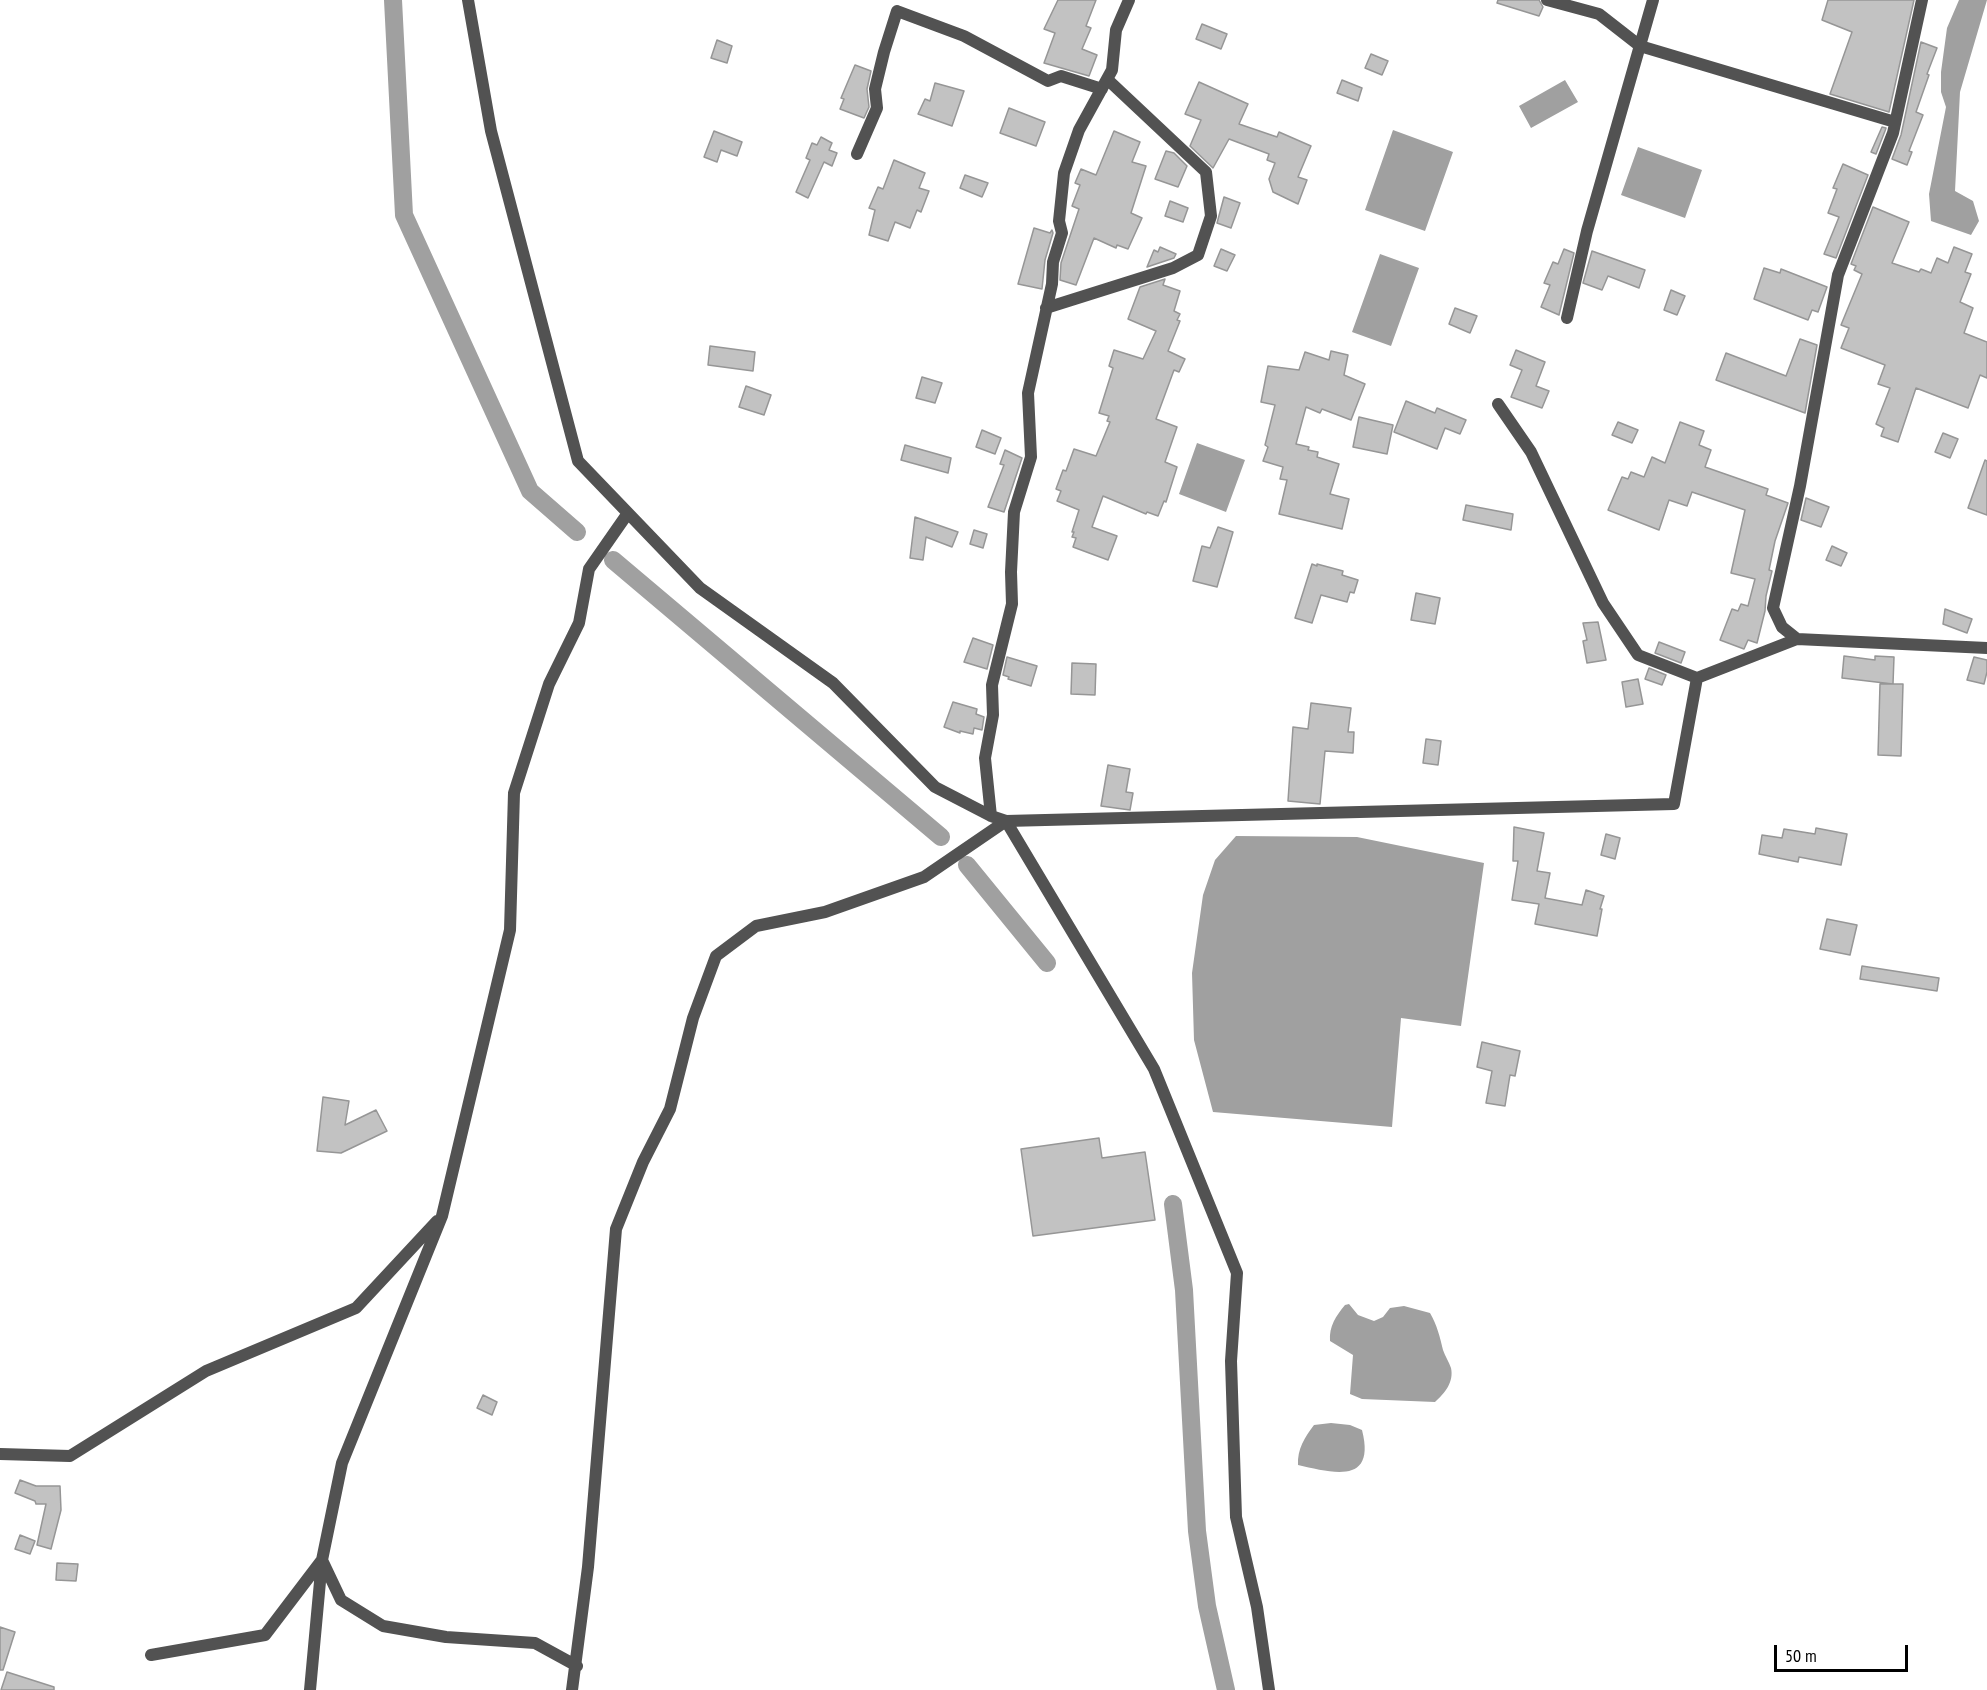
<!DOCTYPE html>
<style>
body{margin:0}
#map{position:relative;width:1987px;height:1690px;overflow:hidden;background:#fff;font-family:"PT Sans Narrow",sans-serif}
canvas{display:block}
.scale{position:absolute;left:1774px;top:1645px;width:134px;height:27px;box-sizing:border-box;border:3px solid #000;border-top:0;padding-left:8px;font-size:18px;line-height:21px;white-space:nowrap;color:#000;-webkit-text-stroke:4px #fff;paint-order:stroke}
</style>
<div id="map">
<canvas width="1987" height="1690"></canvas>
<div class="scale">50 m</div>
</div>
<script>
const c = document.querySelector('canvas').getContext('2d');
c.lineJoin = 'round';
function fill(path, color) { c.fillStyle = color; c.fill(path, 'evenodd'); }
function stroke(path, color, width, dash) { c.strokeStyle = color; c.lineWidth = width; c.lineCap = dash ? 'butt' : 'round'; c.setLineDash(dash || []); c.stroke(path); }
const water = new Path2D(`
 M 1959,0 L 1987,0 L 1960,92 L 1955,191 L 1973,201 L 1979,221 L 1971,235 L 1931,221 L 1929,194 L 1946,107 L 1941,92 L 1941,72 L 1947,28 Z
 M 1565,80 L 1578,102 L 1531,128 L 1519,106 Z
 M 1393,130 L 1453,152 L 1425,231 L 1365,210 Z
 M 1638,147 L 1702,170 L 1685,218 L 1621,195 Z
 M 1380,254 L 1419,268 L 1391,346 L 1352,332 Z
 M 1197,443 L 1245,460 L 1226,512 L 1179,494 Z
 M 1236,836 L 1357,837 L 1484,863 L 1461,1026 L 1401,1018 L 1392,1127 L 1213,1112 L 1194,1040 L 1192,973 L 1203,895 L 1215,860 Z
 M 1349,1304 L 1358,1315 L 1374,1321 L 1383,1317 L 1390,1308 L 1404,1306 L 1430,1313 C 1437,1325 1440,1337 1443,1350 C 1445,1356 1449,1362 1451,1368 C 1454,1382 1445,1393 1435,1402 L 1362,1399 L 1350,1394 L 1353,1355 L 1330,1341 C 1329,1326 1336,1316 1345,1305 Z
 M 1331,1423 L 1350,1425 L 1362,1430 C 1376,1485 1333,1473 1298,1465 C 1297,1449 1305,1437 1314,1425 Z`);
const canal = new Path2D(`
 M 393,0 L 404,215 L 530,491 L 577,532
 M 613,560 L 941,837
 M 967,865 L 1047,963
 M 1173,1204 L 1184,1290 L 1197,1531 L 1207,1606 L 1226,1690`);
const building = new Path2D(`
 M 1058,0 L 1096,0 L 1086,26 L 1091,28 L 1082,49 L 1097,55 L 1089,76 L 1044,63 L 1055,33 L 1044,29 Z
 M 1498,0 L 1539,0 L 1543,7 L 1539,16 L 1497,3 Z
 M 1828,0 L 1914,0 L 1889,112 L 1830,94 L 1852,32 L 1822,20 Z
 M 1202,24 L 1227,34 L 1221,49 L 1196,39 Z
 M 717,40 L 732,46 L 727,63 L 711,58 Z
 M 1921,42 L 1937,48 L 1927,74 L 1929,75 L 1916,112 L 1923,115 L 1909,151 L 1912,152 L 1907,165 L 1892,159 L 1901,135 Z
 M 1371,54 L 1388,61 L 1382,75 L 1365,68 Z
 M 855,65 L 871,71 L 867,89 L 869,107 L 864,118 L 840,109 L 844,99 L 841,98 Z
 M 1342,80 L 1362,88 L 1358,101 L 1337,93 Z
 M 1199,82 L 1248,104 L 1239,124 L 1277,137 L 1279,132 L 1311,146 L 1298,177 L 1307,180 L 1298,204 L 1273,192 L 1269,179 L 1275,163 L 1267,160 L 1269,154 L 1229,139 L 1213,168 L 1190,146 L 1201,120 L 1185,114 Z
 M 935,83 L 964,91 L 952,126 L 918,114 L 925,99 L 930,101 Z
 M 1009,108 L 1045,122 L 1036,146 L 1000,133 Z
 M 1882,127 L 1886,128 L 1885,131 L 1876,154 L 1871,152 Z
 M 714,131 L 742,142 L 737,156 L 721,150 L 717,162 L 704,157 Z
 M 1114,131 L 1140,142 L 1132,162 L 1146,166 L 1131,213 L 1142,218 L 1128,249 L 1117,245 L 1116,248 L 1094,238 L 1076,285 L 1060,280 L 1061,263 L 1079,209 L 1072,206 L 1080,185 L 1075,183 L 1081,169 L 1096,175 Z
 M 821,137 L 832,143 L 829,150 L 837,153 L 832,166 L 824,162 L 808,198 L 796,192 L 810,160 L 806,158 L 812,143 L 817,145 Z
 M 1166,151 L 1174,153 L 1187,166 L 1178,187 L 1155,179 Z
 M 894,160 L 925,173 L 919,188 L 929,191 L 921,212 L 917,210 L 910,228 L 895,222 L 888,241 L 869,235 L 875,210 L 869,208 L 878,187 L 883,189 Z
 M 1843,164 L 1868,175 L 1836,258 L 1824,254 L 1839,217 L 1828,213 L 1837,189 L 1833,188 Z
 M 965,175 L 988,183 L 982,197 L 960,188 Z
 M 1224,197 L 1240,203 L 1231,228 L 1217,223 Z
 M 1170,201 L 1188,208 L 1183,222 L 1165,216 Z
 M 1873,207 L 1909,222 L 1892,263 L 1919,272 L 1921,269 L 1931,273 L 1937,258 L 1948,263 L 1954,247 L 1972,254 L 1965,272 L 1971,274 L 1960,302 L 1973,308 L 1964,333 L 1987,342 L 1987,378 L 1980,375 L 1968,408 L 1916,388 L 1898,442 L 1881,436 L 1884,428 L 1876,424 L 1890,388 L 1878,384 L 1885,365 L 1841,348 L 1849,328 L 1841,325 L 1862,274 L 1854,270 L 1856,266 L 1851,264 Z
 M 1034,228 L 1050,233 L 1052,230 L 1053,233 L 1045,260 L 1042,289 L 1018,284 Z
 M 1160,247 L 1176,254 L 1174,258 L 1147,267 L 1154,250 L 1158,252 Z
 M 1221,249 L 1235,255 L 1227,271 L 1214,266 Z
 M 1564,249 L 1574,253 L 1559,315 L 1541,307 L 1550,285 L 1544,283 L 1553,262 L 1558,264 Z
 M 1592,251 L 1645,270 L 1639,288 L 1608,276 L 1602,290 L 1583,283 Z
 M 1764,268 L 1780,273 L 1781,269 L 1827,287 L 1818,312 L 1812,310 L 1808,320 L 1754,299 Z
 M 1165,279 L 1163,285 L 1180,291 L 1174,311 L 1180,314 L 1177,320 L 1180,321 L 1168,351 L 1185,359 L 1179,372 L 1174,370 L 1156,419 L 1177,427 L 1165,462 L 1177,467 L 1166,502 L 1164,501 L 1158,516 L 1147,512 L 1146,514 L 1103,496 L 1092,527 L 1117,536 L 1108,560 L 1073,547 L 1076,538 L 1072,537 L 1074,532 L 1072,532 L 1079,510 L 1057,501 L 1061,491 L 1056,489 L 1063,470 L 1066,471 L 1074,449 L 1096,456 L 1110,422 L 1107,421 L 1109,416 L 1099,413 L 1113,368 L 1109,366 L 1114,350 L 1143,359 L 1156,331 L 1128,319 L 1140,287 Z
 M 1671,290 L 1685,296 L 1677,315 L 1664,310 Z
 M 1455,308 L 1477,316 L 1470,333 L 1449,324 Z
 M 1800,339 L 1817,345 L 1805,413 L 1716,380 L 1726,353 L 1786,376 Z
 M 710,346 L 755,352 L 753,371 L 708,365 Z
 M 1516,350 L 1545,362 L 1536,386 L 1549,391 L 1542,408 L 1511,397 L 1522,370 L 1510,365 Z
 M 1331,351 L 1348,355 L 1344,375 L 1365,384 L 1351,420 L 1322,409 L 1320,413 L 1306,407 L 1296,444 L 1309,447 L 1308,450 L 1318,452 L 1317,457 L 1339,464 L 1330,494 L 1349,499 L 1342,529 L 1279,514 L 1287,480 L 1280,479 L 1283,467 L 1263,461 L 1268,447 L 1265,445 L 1275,405 L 1261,402 L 1268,366 L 1299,370 L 1305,352 L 1329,360 Z
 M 922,377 L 942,383 L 935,403 L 916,398 Z
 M 746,386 L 771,395 L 764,415 L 739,407 Z
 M 1406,401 L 1435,413 L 1437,408 L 1466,420 L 1460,434 L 1445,428 L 1437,449 L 1394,432 Z
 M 1359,417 L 1393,425 L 1387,454 L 1353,447 Z
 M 1618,422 L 1638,430 L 1632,443 L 1612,435 Z
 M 1680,422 L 1704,431 L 1699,445 L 1711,450 L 1705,467 L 1768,489 L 1766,495 L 1788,503 L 1775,541 L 1769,570 L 1772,571 L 1766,596 L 1765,611 L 1757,643 L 1748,640 L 1744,649 L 1720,640 L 1732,609 L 1738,611 L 1741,604 L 1748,606 L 1755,579 L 1731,573 L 1745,510 L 1692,492 L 1687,506 L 1669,500 L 1659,530 L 1608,510 L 1622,477 L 1628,479 L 1631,472 L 1644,477 L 1652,457 L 1665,463 Z
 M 982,430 L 1001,438 L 995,454 L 976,447 Z
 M 1943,433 L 1958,439 L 1950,458 L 1935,452 Z
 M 905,445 L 951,458 L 948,473 L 901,460 Z
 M 1005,450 L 1022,458 L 1004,512 L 988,507 L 1004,465 L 1000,464 Z
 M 1985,460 L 1987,461 L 1987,515 L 1968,508 Z
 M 1806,498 L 1829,507 L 1821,527 L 1801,520 Z
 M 1466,505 L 1513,514 L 1511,530 L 1463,520 Z
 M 915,517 L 958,532 L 952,547 L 926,537 L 923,560 L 910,558 Z
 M 1218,527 L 1233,532 L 1217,587 L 1193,581 L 1202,546 L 1210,548 Z
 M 974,530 L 987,534 L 983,548 L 970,544 Z
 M 1832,546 L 1847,553 L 1841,566 L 1826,560 Z
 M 1312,564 L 1317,566 L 1317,564 L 1343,571 L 1342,575 L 1358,580 L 1354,593 L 1350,592 L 1347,602 L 1321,595 L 1312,623 L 1295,618 Z
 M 1416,593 L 1440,598 L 1435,624 L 1411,620 Z
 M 1945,609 L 1972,619 L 1967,633 L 1943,624 Z
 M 1598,622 L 1606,660 L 1587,663 L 1583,641 L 1587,640 L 1583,623 Z
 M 973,638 L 993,645 L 987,669 L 964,662 Z
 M 1659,642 L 1685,652 L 1681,663 L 1655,653 Z
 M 1844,656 L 1875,660 L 1875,656 L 1894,657 L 1893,684 L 1842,678 Z
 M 1007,657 L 1037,666 L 1031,686 L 1008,679 L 1009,677 L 1003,675 Z
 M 1974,657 L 1987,660 L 1987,672 L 1984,684 L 1967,680 Z
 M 1072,663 L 1096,664 L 1095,695 L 1071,694 Z
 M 1649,668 L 1666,675 L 1662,685 L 1645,679 Z
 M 1638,679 L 1643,704 L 1626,707 L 1622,682 Z
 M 1880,684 L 1903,684 L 1901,756 L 1878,755 Z
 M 953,702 L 977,709 L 976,714 L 984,717 L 982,730 L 974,728 L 973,734 L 960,731 L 960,733 L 944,727 Z
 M 1311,703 L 1351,708 L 1348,732 L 1354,732 L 1353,753 L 1325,751 L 1320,804 L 1288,801 L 1293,727 L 1308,729 Z
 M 1426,739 L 1441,741 L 1438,765 L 1423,763 Z
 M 1108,765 L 1130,769 L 1126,792 L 1133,793 L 1130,810 L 1101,806 Z
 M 1514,827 L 1544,833 L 1537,871 L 1550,873 L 1545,898 L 1582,905 L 1586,890 L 1604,896 L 1600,909 L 1602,909 L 1597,936 L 1535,924 L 1539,904 L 1512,900 L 1518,861 L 1513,861 Z
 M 1816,828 L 1847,834 L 1841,865 L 1799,857 L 1798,862 L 1759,854 L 1762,835 L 1782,838 L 1784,829 L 1815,834 Z
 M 1606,834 L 1620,838 L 1615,859 L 1601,855 Z
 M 1827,919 L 1857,925 L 1850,955 L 1820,949 Z
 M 1862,966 L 1939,978 L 1937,991 L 1860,979 Z
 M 1482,1042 L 1520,1051 L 1515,1076 L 1510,1075 L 1505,1106 L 1486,1103 L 1492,1071 L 1477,1067 Z
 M 323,1097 L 349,1101 L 345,1125 L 376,1110 L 387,1131 L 341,1153 L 317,1151 Z
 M 1099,1138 L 1102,1158 L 1145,1152 L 1155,1220 L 1033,1236 L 1021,1149 Z
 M 483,1395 L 497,1402 L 492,1415 L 477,1408 Z
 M 20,1480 L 36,1486 L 60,1486 L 61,1510 L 51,1549 L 37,1545 L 46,1504 L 36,1504 L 35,1501 L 15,1493 Z
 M 20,1535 L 35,1541 L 30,1554 L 15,1549 Z
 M 57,1563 L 78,1564 L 76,1581 L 56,1580 Z
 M 0,1627 L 15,1632 L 3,1670 L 0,1670 Z
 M 7,1672 L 54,1687 L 54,1690 L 1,1690 Z`);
const minor = new Path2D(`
 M 468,0 L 491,131 L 578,461 L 700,588 L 833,683 L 935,787 L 991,816 L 1006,821 L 1154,1069 L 1237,1273 L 1231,1361 L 1236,1517 L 1257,1607 L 1269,1690
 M 1547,0 L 1599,14 L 1640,46 L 1895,122
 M 1922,0 L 1893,133 L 1838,275 L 1800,486 L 1773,608 L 1782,627 L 1797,639 L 1987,648
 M 857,154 L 877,108 L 875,89 L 884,52 L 897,11 L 964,36 L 1048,81 L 1061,76 L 1102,89
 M 1046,308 L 1173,268 L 1198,255 L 1211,216 L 1206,172 L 1107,79
 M 1567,318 L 1587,231 L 1653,0
 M 1498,404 L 1531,452 L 1603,603 L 1638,655 L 1697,678
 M 991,816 L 985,758 L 993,715 L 992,685 L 1012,604 L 1011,572 L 1014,512 L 1031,457 L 1028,393 L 1052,284 L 1053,262 L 1062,233 L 1059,221 L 1064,173 L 1079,130 L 1112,70 L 1116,30 L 1129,0
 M 0,1454 L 70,1456 L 206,1371 L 356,1308 L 437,1221
 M 151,1655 L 265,1635 L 322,1560 L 341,1600 L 383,1626 L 446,1637 L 535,1643 L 577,1666
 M 310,1690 L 322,1560 L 342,1463 L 442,1216 L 510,930 L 514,793 L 549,684 L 579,623 L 589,569 L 628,513
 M 572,1690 L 588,1567 L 616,1229 L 643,1162 L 670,1109 L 693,1018 L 716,956 L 756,926 L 825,912 L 924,877 L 1006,821 L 1674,804 L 1697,678 L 1797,639`);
fill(water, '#a0a0a0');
stroke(canal, '#a0a0a0', 18);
fill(building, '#c2c2c2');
stroke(building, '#969696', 1.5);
stroke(minor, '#525252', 12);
</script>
